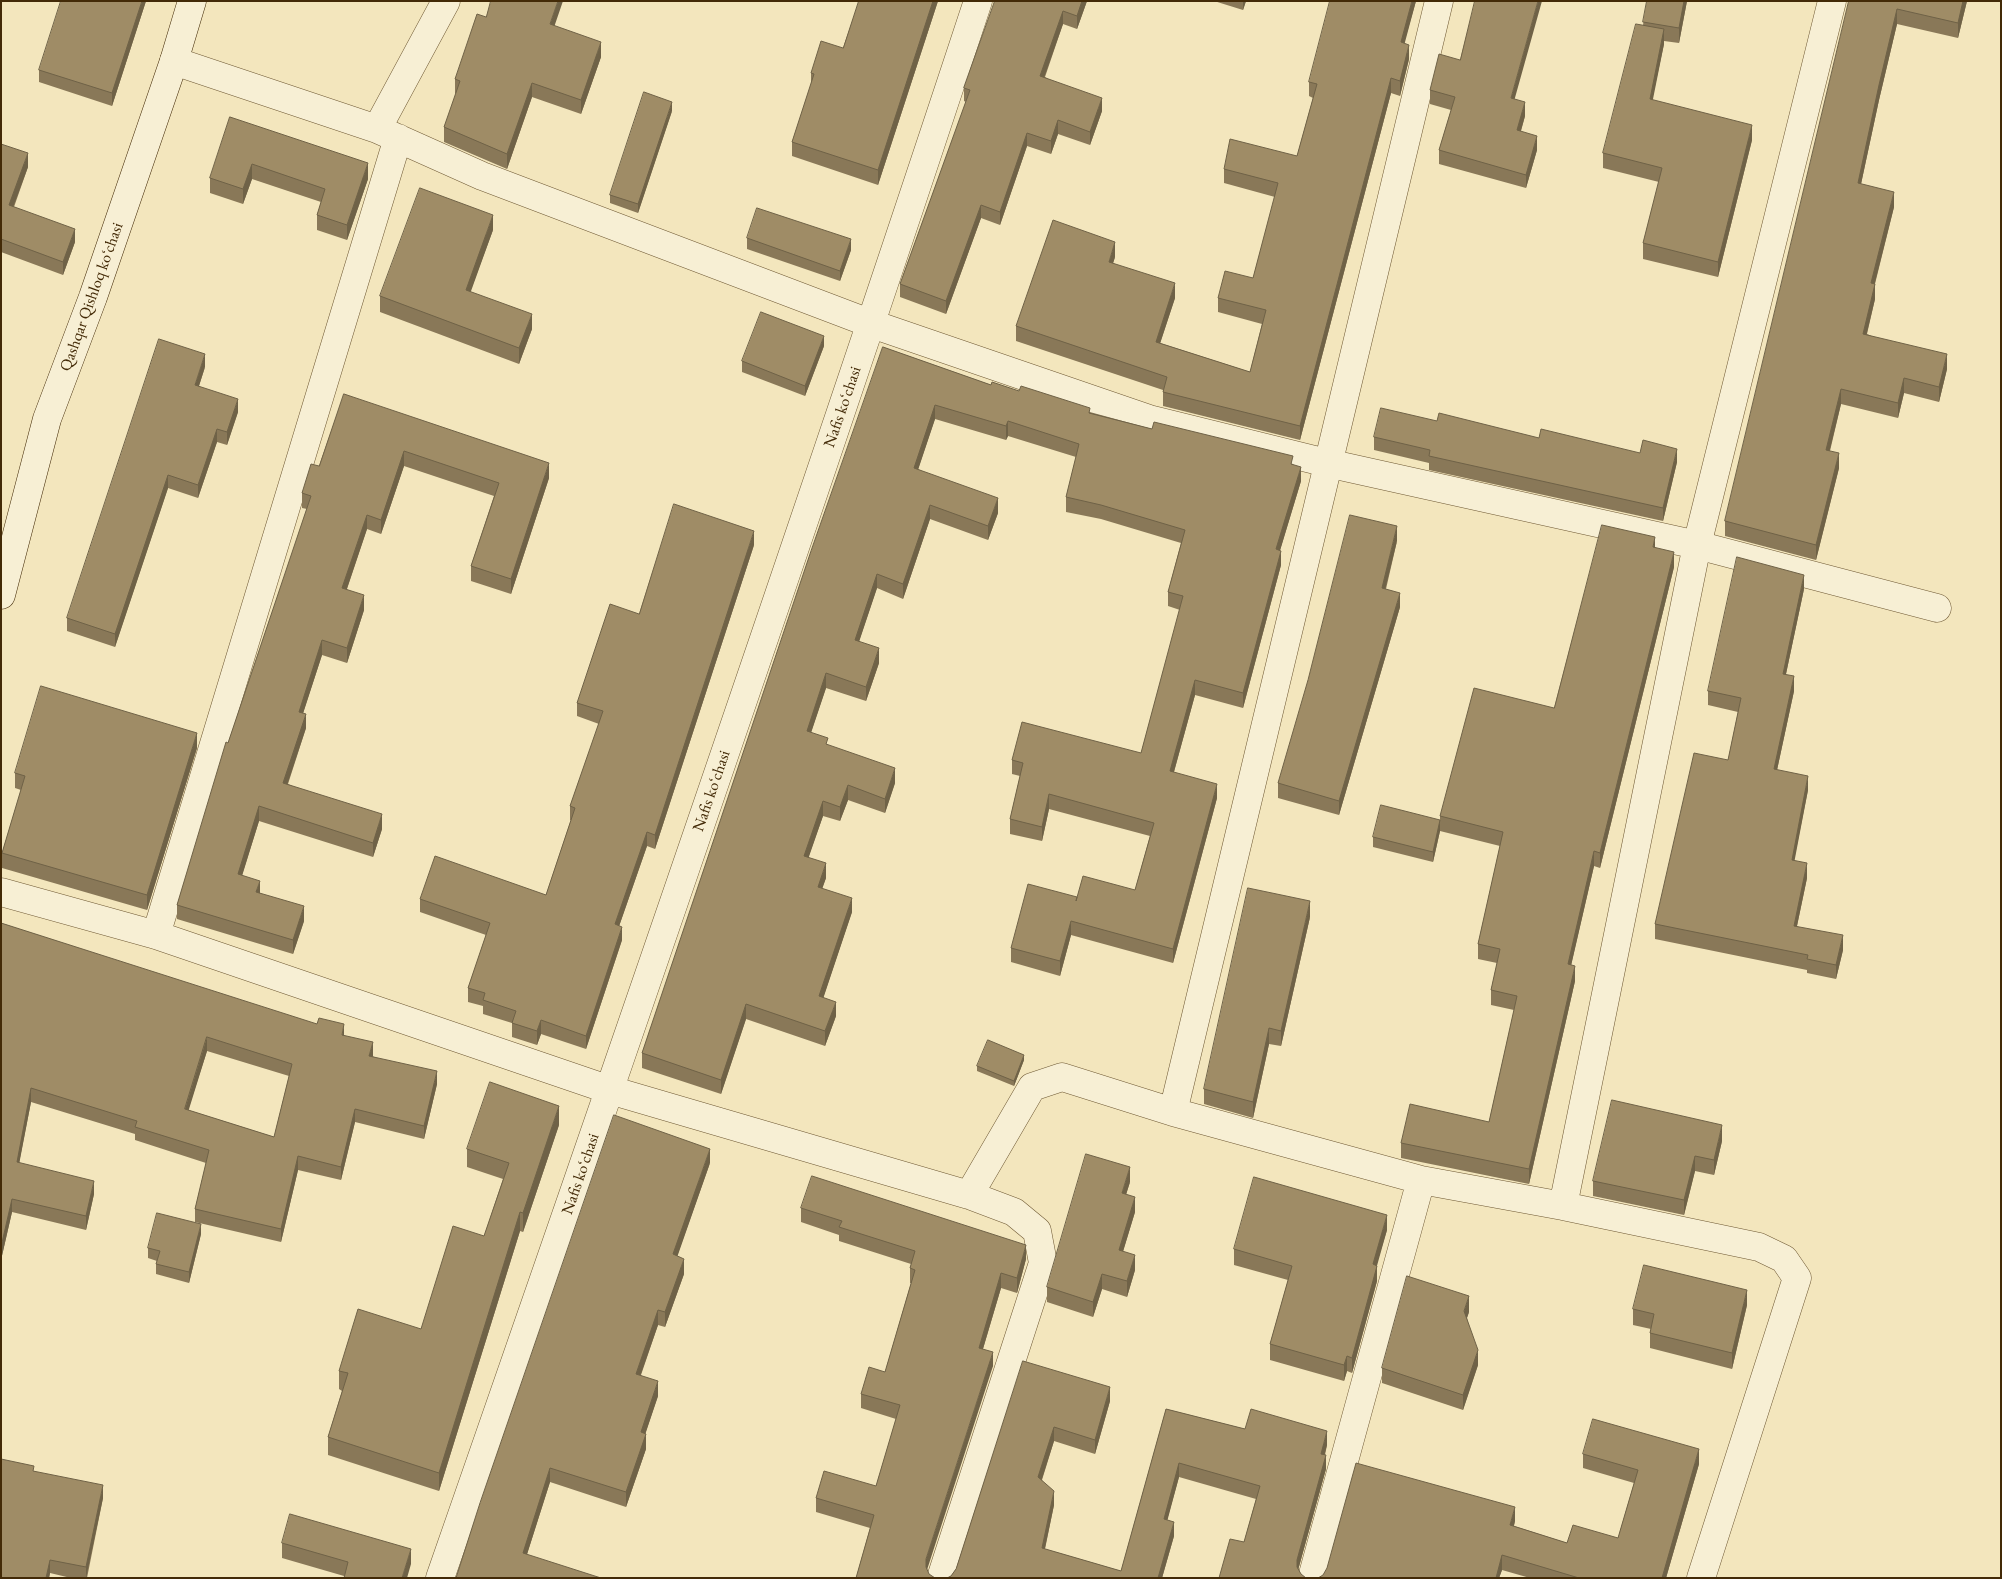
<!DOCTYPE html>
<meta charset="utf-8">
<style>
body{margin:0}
#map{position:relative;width:2002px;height:1579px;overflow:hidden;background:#f3e6bd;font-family:"EB Garamond",serif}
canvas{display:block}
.frame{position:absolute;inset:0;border:2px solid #432a07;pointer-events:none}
</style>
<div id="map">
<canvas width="2002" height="1579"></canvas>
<div class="frame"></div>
</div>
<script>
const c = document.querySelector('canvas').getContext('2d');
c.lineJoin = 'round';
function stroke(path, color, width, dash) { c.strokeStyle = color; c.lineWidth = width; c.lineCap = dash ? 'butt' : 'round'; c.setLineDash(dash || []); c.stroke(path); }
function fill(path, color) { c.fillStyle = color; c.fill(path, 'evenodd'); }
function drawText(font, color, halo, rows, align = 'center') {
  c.font = font + ' "EB Garamond",serif'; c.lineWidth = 5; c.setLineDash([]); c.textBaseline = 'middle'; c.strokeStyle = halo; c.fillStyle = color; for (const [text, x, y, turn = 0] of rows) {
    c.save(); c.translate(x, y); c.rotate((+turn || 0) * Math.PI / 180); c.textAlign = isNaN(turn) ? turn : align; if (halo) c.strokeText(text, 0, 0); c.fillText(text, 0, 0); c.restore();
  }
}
const street = new Path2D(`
 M 174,61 L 377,129 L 482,176 L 872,324 L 1149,419 L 1327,463 L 1697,545 L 1937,608
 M 377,129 L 446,1
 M 1,892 L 156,935 L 610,1090 L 969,1195 L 1014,1212 L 1037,1231 L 1043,1263 L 941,1578
 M 156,935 L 398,138
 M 1173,1112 L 1439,1
 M 969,1195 L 1032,1087 L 1062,1077 L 1173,1112 L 1421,1180 L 1563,1206 L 1759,1247 L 1784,1259 L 1797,1278 L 1701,1578
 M 1563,1206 L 1697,545 L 1832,1
 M 440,1578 C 623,1053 804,529 978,1
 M 1312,1578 L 1421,1180`);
const secondary = new Path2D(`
 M 1,595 L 47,419 L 93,297 L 174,61 L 192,1`);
const wall = new Path2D(`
 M 146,1 L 112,106 L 39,82 L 39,70 Z
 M 859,1 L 938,1 L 878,185 L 792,156 L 792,142 L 811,84 L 811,73 L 843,48 Z
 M 995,1 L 1087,1 L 1077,29 L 1063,24 L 1045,77 L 1102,111 L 1090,145 L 1058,134 L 1051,154 L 1027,146 L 1000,225 L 981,218 L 946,314 L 900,297 L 900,284 L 966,102 L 964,101 L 964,88 Z
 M 1214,1 L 1246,1 L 1243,10 Z
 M 1416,1 L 1404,43 L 1409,59 L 1400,96 L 1391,93 L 1300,440 L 1163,406 L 1163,390 L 1016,341 L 1016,326 L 1115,257 L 1113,263 L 1175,298 L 1160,343 L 1250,372 L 1262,324 L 1218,312 L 1218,298 L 1253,278 L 1275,197 L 1224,183 L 1224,169 L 1297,156 L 1313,98 L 1309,96 L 1309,82 Z
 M 1647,1 L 1687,1 L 1679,43 L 1664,41 L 1664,44 L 1652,100 L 1752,140 L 1718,277 L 1643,259 L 1643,243 L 1659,182 L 1603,168 L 1603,153 L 1643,25 Z
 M 1849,1 L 1967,1 L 1958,38 L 1897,24 L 1879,100 L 1861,184 L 1894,207 L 1875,284 L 1875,299 L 1867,334 L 1947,369 L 1939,402 L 1904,393 L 1898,418 L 1841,404 L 1830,451 L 1839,468 L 1816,560 L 1725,536 L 1725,521 Z
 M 486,17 L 554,26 L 601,57 L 581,114 L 532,97 L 507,169 L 444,142 L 444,127 L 456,94 L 455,93 L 455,79 Z
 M 1430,90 L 1515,99 L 1525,116 L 1521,131 L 1537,150 L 1526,188 L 1439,164 L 1439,150 L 1451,110 L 1430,104 Z
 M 672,111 L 638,213 L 610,203 L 610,195 Z
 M 230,117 L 368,179 L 347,240 L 317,230 L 317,215 L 321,202 L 252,179 L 243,204 L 210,193 L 210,178 Z
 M 1,144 L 28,167 L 14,207 L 75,242 L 63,275 L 1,252 Z
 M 493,230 L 470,292 L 532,329 L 519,364 L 380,312 L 380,296 Z
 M 747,238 L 851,250 L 840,281 L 747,249 Z
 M 824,346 L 805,396 L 742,372 L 742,361 Z
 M 883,347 L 991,385 L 1152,429 L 1293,464 L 1301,481 L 1280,550 L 1281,565 L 1243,708 L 1195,695 L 1174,772 L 1217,798 L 1173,963 L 1071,935 L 1060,976 L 1011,962 L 1011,948 L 1077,897 L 1135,890 L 1150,836 L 1049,809 L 1042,841 L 1010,834 L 1010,819 L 1020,776 L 1012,774 L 1012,760 L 1141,753 L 1180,610 L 1168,606 L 1168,592 L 1181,543 L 1101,519 L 1066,512 L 1066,497 L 1076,457 L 1008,436 L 1006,440 L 935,419 L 918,469 L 998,513 L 988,540 L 930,519 L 903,599 L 877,588 L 859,641 L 879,663 L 866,701 L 826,688 L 811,732 L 828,745 L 895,783 L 885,813 L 848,800 L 840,821 L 823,816 L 808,858 L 826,878 L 822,888 L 852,912 L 823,998 L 836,1016 L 825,1046 L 746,1019 L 721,1094 L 642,1068 L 642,1053 Z
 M 205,367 L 199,386 L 238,412 L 227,445 L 217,442 L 198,498 L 168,488 L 115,647 L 67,631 L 67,618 Z
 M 344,394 L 549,478 L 511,594 L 471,581 L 471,566 L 494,496 L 404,466 L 381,534 L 367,529 L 347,589 L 364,610 L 347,663 L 322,655 L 303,713 L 306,728 L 288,784 L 382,829 L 373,857 L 259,821 L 242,875 L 260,893 L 304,921 L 293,954 L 177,919 L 177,905 L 228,743 L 307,509 L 302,508 L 302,493 L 319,466 Z
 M 1374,437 L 1539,438 L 1677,462 L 1663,521 L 1429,470 L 1429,463 L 1374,450 Z
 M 1397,541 L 1386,589 L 1400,607 L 1339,815 L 1278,798 L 1278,783 Z
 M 754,545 L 655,849 L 647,846 L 619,926 L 622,940 L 586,1049 L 541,1034 L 537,1045 L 512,1037 L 512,1023 L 483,1014 L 483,1006 L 468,1002 L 468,988 L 486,935 L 420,912 L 420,899 L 546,895 L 571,820 L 570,820 L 570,806 L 599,724 L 577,716 L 577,703 L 639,614 Z
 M 1655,547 L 1674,567 L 1600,868 L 1594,866 L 1571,965 L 1575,981 L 1529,1184 L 1401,1158 L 1401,1143 L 1489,1122 L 1514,1010 L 1491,1005 L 1491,990 L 1497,963 L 1478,959 L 1478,944 L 1500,846 L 1440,831 L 1433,862 L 1373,847 L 1373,837 L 1440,820 L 1440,816 L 1554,708 Z
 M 1804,589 L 1786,674 L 1794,691 L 1777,770 L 1808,790 L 1794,860 L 1807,878 L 1797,926 L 1843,950 L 1836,979 L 1807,973 L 1807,970 L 1655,939 L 1655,924 L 1728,760 L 1738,712 L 1708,705 L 1708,691 Z
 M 197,748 L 147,910 L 2,868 L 2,853 L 21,790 L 15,788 L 15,773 Z
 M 1310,917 L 1281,1046 L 1269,1044 L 1253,1118 L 1204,1104 L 1204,1089 Z
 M 1,923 L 344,1035 L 372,1056 L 437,1084 L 424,1139 L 355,1122 L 341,1180 L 298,1170 L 281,1242 L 195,1222 L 195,1209 L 206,1163 L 135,1140 L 135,1134 L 31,1102 L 19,1163 L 94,1194 L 86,1230 L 12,1212 L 1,1260 ZM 207,1051 L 289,1076 L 274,1137 L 188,1110 Z
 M 1024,1060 L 1014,1086 L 977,1071 L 977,1066 Z
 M 559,1125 L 523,1232 L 520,1231 L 439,1491 L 328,1455 L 328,1437 L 342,1391 L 339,1389 L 339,1371 L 421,1329 L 484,1236 L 503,1179 L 467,1167 L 467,1149 Z
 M 1722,1141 L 1714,1175 L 1695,1171 L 1684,1215 L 1593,1196 L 1593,1181 Z
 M 710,1163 L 677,1256 L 684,1274 L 665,1327 L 658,1325 L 641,1375 L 658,1396 L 645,1434 L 646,1449 L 626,1507 L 550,1482 L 527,1554 L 456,1578 Z
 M 1130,1182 L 1126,1194 L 1135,1212 L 1123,1251 L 1135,1270 L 1127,1297 L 1102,1289 L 1093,1317 L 1047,1302 L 1047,1287 Z
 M 801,1208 L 1026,1259 L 1017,1293 L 1001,1288 L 983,1349 L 993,1366 L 856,1578 L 870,1528 L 816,1512 L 816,1498 L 876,1486 L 896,1419 L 861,1408 L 861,1394 L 885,1372 L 911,1283 L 910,1283 L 910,1268 L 911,1264 L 839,1241 L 839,1235 L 801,1222 Z
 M 1387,1230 L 1376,1266 L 1377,1281 L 1352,1373 L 1347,1371 L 1344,1381 L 1270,1360 L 1270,1344 L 1288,1280 L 1234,1265 L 1234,1249 Z
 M 201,1234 L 189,1283 L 156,1274 L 156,1264 L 157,1261 L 148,1258 L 148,1248 Z
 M 1747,1305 L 1732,1369 L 1650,1348 L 1650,1333 L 1651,1329 L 1633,1325 L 1633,1309 Z
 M 1469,1312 L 1467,1318 L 1478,1365 L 1463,1410 L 1382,1383 L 1382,1368 Z
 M 1023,1361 L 1110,1401 L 1095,1454 L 1054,1441 L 1042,1480 L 1054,1505 L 1045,1549 L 1121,1571 L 1166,1409 L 1245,1429 L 1327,1445 L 1325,1455 L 1326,1469 L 1298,1570 L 1301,1574 L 1244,1542 L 1256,1499 L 1179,1477 L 1167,1520 L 1174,1536 L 1162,1578 L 947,1578 L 951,1576 L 956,1569 Z
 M 1583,1454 L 1699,1464 L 1666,1578 L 1530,1578 L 1502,1570 L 1499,1578 L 1318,1578 L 1515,1521 L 1514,1526 L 1567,1543 L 1618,1538 L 1634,1483 L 1583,1468 Z
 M 34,1471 L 103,1498 L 87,1578 L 71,1578 L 50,1573 L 49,1578 L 1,1578 Z
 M 282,1543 L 411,1564 L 344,1576 L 282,1558 Z`);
const shadedWall = new Path2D(`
 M 142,1 L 146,1 L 112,106 L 112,93 Z
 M 558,1 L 563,1 L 550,39 L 550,24 Z
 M 933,1 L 938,1 L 878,185 L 878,170 Z
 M 1082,1 L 1087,1 L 1077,29 L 1077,16 Z
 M 1243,1 L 1246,1 L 1243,10 Z
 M 1412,1 L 1416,1 L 1401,57 L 1401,42 Z
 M 1538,1 L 1542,1 L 1511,112 L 1511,98 Z
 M 1684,1 L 1687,1 L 1679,43 L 1679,28 Z
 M 1963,1 L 1967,1 L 1958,38 L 1958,23 Z
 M 1897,9 L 1897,24 L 1879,100 L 1858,198 L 1858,183 L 1879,85 Z
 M 1063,11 L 1063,24 L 1040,89 L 1040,76 Z
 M 1664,29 L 1664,44 L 1650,114 L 1650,99 Z
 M 601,42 L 601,57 L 581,114 L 581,100 Z
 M 1409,45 L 1409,59 L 1400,96 L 1400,81 Z
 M 1391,78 L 1391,93 L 1300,440 L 1300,426 Z
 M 532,83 L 532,97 L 507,169 L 507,154 Z
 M 1102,98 L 1102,111 L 1090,145 L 1090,132 Z
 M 672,102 L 672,111 L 638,213 L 638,204 Z
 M 1525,102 L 1525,116 L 1517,144 L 1517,130 Z
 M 1058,120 L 1058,134 L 1051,154 L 1051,141 Z
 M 1752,125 L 1752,140 L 1718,277 L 1718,262 Z
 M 1027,133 L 1027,146 L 1000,225 L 1000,212 Z
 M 1537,136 L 1537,150 L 1526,188 L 1526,175 Z
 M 28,153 L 28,167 L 9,218 L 9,205 Z
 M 368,163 L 368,179 L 347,240 L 347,225 Z
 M 252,164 L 252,179 L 243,204 L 243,189 Z
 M 1894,192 L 1894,207 L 1871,298 L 1871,283 Z
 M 981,205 L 981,218 L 946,314 L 946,301 Z
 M 493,215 L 493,230 L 466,305 L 466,290 Z
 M 75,229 L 75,242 L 63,275 L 63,262 Z
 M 851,239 L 851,250 L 840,281 L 840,271 Z
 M 1115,242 L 1115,257 L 1109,276 L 1109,262 Z
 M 1175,283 L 1175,298 L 1156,356 L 1156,342 Z
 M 1875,284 L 1875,299 L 1863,349 L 1863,334 Z
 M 532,314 L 532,329 L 519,364 L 519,348 Z
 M 824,336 L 824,346 L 805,396 L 805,386 Z
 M 205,354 L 205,367 L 195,398 L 195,385 Z
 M 1947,354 L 1947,369 L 1939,402 L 1939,387 Z
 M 1904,378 L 1904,393 L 1898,418 L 1898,403 Z
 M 1841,389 L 1841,404 L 1826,465 L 1826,450 Z
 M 238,399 L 238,412 L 227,445 L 227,432 Z
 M 935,405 L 935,419 L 914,482 L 914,468 Z
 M 1008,421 L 1008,436 L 1006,440 L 1006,426 Z
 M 217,429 L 217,442 L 198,498 L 198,485 Z
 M 1677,449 L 1677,462 L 1663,521 L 1663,508 Z
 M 404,451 L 404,466 L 381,534 L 381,520 Z
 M 1839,453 L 1839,468 L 1816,560 L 1816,545 Z
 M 549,463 L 549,478 L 511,594 L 511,579 Z
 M 1301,467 L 1301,481 L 1276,564 L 1276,549 Z
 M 168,475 L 168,488 L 115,647 L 115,634 Z
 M 998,498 L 998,513 L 988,540 L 988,526 Z
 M 930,505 L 930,519 L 903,599 L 903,584 Z
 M 367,515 L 367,529 L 342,603 L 342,588 Z
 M 1397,526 L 1397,541 L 1382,602 L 1382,588 Z
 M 754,531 L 754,545 L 655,849 L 655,835 Z
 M 1655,537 L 1655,552 L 1653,547 Z
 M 1281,551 L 1281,565 L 1243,708 L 1243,693 Z
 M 1674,552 L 1674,567 L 1600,868 L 1600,853 Z
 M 877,574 L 877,588 L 855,654 L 855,640 Z
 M 1804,575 L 1804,589 L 1783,688 L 1783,674 Z
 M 1400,593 L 1400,607 L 1339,815 L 1339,801 Z
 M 364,595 L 364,610 L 347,663 L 347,648 Z
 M 322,640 L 322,655 L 299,726 L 299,712 Z
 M 879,648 L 879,663 L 866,701 L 866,687 Z
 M 826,673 L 826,688 L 807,745 L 807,731 Z
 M 1794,676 L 1794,691 L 1774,784 L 1774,769 Z
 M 1195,680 L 1195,695 L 1170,786 L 1170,771 Z
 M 306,714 L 306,728 L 283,797 L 283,783 Z
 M 197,733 L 197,748 L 147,910 L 147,895 Z
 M 895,768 L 895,783 L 885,813 L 885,799 Z
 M 1808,776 L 1808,790 L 1792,874 L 1792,860 Z
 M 1217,784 L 1217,798 L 1173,963 L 1173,949 Z
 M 848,785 L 848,800 L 840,821 L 840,807 Z
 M 1049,794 L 1049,809 L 1042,841 L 1042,827 Z
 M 823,801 L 823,816 L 804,871 L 804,856 Z
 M 259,806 L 259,821 L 238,889 L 238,874 Z
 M 382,814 L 382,829 L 373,857 L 373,843 Z
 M 1440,820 L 1440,831 L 1433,862 L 1433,852 Z
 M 647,832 L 647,846 L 615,938 L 615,924 Z
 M 1594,851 L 1594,866 L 1568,979 L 1568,964 Z
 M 826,863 L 826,878 L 818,901 L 818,887 Z
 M 1807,863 L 1807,878 L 1794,940 L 1794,926 Z
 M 260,881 L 260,896 L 256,892 Z
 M 852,898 L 852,912 L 819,1011 L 819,996 Z
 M 1310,901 L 1310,917 L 1281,1046 L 1281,1031 Z
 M 304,906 L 304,921 L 293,954 L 293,940 Z
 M 1071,921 L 1071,935 L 1060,976 L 1060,961 Z
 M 622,927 L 622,940 L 586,1049 L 586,1036 Z
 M 1843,935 L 1843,950 L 1836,979 L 1836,965 Z
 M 1575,966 L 1575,981 L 1529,1184 L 1529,1169 Z
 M 836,1002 L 836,1016 L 825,1046 L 825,1031 Z
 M 746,1004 L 746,1019 L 721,1094 L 721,1080 Z
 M 541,1020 L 541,1034 L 537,1045 L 537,1031 Z
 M 344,1024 L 344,1037 L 342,1035 Z
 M 1269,1028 L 1269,1044 L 1253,1118 L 1253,1102 Z
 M 207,1037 L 207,1051 L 185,1122 L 185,1109 Z
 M 373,1042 L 373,1056 L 369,1069 L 369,1056 Z
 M 1024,1055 L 1024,1060 L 1014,1086 L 1014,1081 Z
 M 437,1071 L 437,1084 L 424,1139 L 424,1126 Z
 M 31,1088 L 31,1102 L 17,1175 L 17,1162 Z
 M 559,1106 L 559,1125 L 523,1232 L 523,1213 Z
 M 355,1109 L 355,1122 L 341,1180 L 341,1167 Z
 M 1722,1125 L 1722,1141 L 1714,1175 L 1714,1160 Z
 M 710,1149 L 710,1163 L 673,1269 L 673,1254 Z
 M 298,1156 L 298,1170 L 281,1242 L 281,1229 Z
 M 1695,1156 L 1695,1171 L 1684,1215 L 1684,1200 Z
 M 1130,1167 L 1130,1182 L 1122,1208 L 1122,1193 Z
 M 94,1181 L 94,1194 L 86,1230 L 86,1216 Z
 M 1135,1197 L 1135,1212 L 1119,1265 L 1119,1250 Z
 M 12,1199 L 12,1212 L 1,1260 L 1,1247 Z
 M 520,1212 L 520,1231 L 439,1491 L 439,1473 Z
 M 1387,1215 L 1387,1230 L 1373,1280 L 1373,1264 Z
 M 201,1224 L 201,1234 L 189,1283 L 189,1272 Z
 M 1026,1245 L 1026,1259 L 1017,1293 L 1017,1278 Z
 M 1135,1255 L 1135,1270 L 1127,1297 L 1127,1281 Z
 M 684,1259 L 684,1274 L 665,1327 L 665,1312 Z
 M 1377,1266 L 1377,1281 L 1352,1373 L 1352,1358 Z
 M 1001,1273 L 1001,1288 L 979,1362 L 979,1348 Z
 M 1102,1274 L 1102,1289 L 1093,1317 L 1093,1302 Z
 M 1747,1290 L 1747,1305 L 1732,1369 L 1732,1353 Z
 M 1469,1296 L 1469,1312 L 1464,1326 L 1464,1311 Z
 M 658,1310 L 658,1325 L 636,1388 L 636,1374 Z
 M 1478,1350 L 1478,1365 L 1463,1410 L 1463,1395 Z
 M 993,1352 L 993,1366 L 926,1573 L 926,1578 L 926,1559 Z
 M 1347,1356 L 1347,1371 L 1344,1381 L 1344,1365 Z
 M 658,1381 L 658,1396 L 641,1447 L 641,1432 Z
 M 1110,1387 L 1110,1401 L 1095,1454 L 1095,1440 Z
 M 1054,1427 L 1054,1441 L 1038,1491 L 1038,1477 Z
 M 1327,1431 L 1327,1445 L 1321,1468 L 1321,1454 Z
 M 646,1434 L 646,1449 L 626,1507 L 626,1492 Z
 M 1699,1449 L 1699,1464 L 1666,1578 L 1662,1578 Z
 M 1326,1455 L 1326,1469 L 1297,1574 L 1297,1560 Z
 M 1179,1463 L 1179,1477 L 1164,1533 L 1164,1519 Z
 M 550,1468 L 550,1482 L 523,1567 L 523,1553 Z
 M 103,1485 L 103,1498 L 86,1578 L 86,1567 Z
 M 1054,1491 L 1054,1505 L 1042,1562 L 1042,1548 Z
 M 1515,1507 L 1515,1521 L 1510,1539 L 1510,1525 Z
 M 1174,1522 L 1174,1536 L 1162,1578 L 1158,1578 Z
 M 411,1549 L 411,1564 L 407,1578 L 402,1578 Z
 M 1502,1555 L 1502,1570 L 1499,1578 L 1496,1578 Z
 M 50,1560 L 50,1573 L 49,1578 L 46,1578 Z`);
const building = new Path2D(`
 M 61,1 L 142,1 L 112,93 L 39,70 Z
 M 491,1 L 558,1 L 550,24 L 601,42 L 581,100 L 532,83 L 507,154 L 444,127 L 460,81 L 455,79 L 477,14 L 486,17 Z
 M 859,1 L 933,1 L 878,170 L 792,142 L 814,74 L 811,73 L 821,41 L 843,48 Z
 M 995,1 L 1082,1 L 1077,16 L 1063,11 L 1040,76 L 1102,98 L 1090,132 L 1058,120 L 1051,141 L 1027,133 L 1000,212 L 981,205 L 946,301 L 900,284 L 970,90 L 964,88 Z
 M 1330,1 L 1412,1 L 1401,42 L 1409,45 L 1400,81 L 1391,78 L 1300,426 L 1163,392 L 1167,377 L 1016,326 L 1053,220 L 1115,242 L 1109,262 L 1175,283 L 1156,342 L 1250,372 L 1266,310 L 1218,298 L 1225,271 L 1253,278 L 1278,183 L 1224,169 L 1230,139 L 1297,156 L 1317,84 L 1309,82 Z
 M 1475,1 L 1538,1 L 1511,98 L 1525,102 L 1517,130 L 1537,136 L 1526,175 L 1439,150 L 1455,97 L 1430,90 L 1439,54 L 1460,60 Z
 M 1647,1 L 1684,1 L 1679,28 L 1643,22 Z
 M 1849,1 L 1963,1 L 1958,23 L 1897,9 L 1879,85 L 1858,183 L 1894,192 L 1871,283 L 1875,284 L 1863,334 L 1947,354 L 1939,387 L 1904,378 L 1898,403 L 1841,389 L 1826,450 L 1839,453 L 1816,545 L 1725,521 Z
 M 1636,24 L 1664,29 L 1650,99 L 1752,125 L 1718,262 L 1643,243 L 1662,168 L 1603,153 Z
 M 644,92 L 672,102 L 638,204 L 610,195 Z
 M 230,117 L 368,163 L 347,225 L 317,215 L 325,189 L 252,164 L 243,189 L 210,178 Z
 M 1,144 L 28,153 L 9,205 L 75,229 L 63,262 L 1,239 Z
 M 420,188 L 493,215 L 466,290 L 532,314 L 519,348 L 380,296 Z
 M 757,208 L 851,239 L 840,271 L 747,238 Z
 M 761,312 L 824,336 L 805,386 L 742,361 Z
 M 159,339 L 205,354 L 195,385 L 238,399 L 227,432 L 217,429 L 198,485 L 168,475 L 115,634 L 67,618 Z
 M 883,347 L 991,385 L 992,382 L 1019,391 L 1021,386 L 1090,408 L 1089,413 L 1152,429 L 1154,422 L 1293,456 L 1291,464 L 1301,467 L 1276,549 L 1281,551 L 1243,693 L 1195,680 L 1170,771 L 1217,784 L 1173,949 L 1071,921 L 1060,961 L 1011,948 L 1028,884 L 1077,897 L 1076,901 L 1083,876 L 1135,890 L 1154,823 L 1049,794 L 1042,827 L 1010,819 L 1023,763 L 1012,760 L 1022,722 L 1141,753 L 1183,596 L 1168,592 L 1185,530 L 1101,505 L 1066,497 L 1079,444 L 1008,421 L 1006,426 L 935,405 L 914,468 L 998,498 L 988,526 L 930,505 L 903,584 L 877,574 L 855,640 L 879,648 L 866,687 L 826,673 L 807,731 L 828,738 L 826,744 L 895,768 L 885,799 L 848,785 L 840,807 L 823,801 L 804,856 L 826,863 L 818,887 L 852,898 L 819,996 L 836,1002 L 825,1031 L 746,1004 L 721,1080 L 642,1053 L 811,551 Z
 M 344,394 L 549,463 L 511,579 L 471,566 L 499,483 L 404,451 L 381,520 L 367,515 L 342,588 L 364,595 L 347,648 L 322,640 L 299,712 L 306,714 L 283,783 L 382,814 L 373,843 L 259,806 L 238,874 L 260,881 L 256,892 L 304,906 L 293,940 L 177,905 L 226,742 L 228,743 L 311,496 L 302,493 L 311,464 L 319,466 Z
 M 1381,408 L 1437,421 L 1439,413 L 1539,438 L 1541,429 L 1640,453 L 1643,440 L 1677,449 L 1663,508 L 1429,456 L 1430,450 L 1374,437 Z
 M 674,504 L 754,531 L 655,835 L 647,832 L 615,924 L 622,927 L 586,1036 L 541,1020 L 537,1031 L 512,1023 L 516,1011 L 483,1000 L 485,993 L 468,988 L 490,923 L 420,899 L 435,856 L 546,895 L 575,808 L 570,806 L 603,711 L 577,703 L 610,604 L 639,614 Z
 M 1350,515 L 1397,526 L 1382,588 L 1400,593 L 1339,801 L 1278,783 L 1308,680 Z
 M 1602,525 L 1655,537 L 1653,547 L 1674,552 L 1600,853 L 1594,851 L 1568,964 L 1575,966 L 1529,1169 L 1401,1143 L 1410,1104 L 1489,1122 L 1517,996 L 1491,990 L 1500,949 L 1478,944 L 1503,832 L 1440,816 L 1474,688 L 1554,708 Z
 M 1737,557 L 1804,575 L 1783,674 L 1794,676 L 1774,769 L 1808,776 L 1792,860 L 1807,863 L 1794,926 L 1843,935 L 1836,965 L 1807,959 L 1808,955 L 1655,924 L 1694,753 L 1728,760 L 1741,698 L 1708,691 Z
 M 41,686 L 197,733 L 147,895 L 2,853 L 25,776 L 15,773 Z
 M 1381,805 L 1440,820 L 1433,852 L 1373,837 Z
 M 1248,888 L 1310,901 L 1281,1031 L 1269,1028 L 1253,1102 L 1204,1089 Z
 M 1,923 L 317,1024 L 319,1018 L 344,1024 L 342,1035 L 373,1042 L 369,1056 L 437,1071 L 424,1126 L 355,1109 L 341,1167 L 298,1156 L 281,1229 L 195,1209 L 209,1150 L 135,1127 L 137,1121 L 31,1088 L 17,1162 L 94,1181 L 86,1216 L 12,1199 L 1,1247 ZM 207,1037 L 292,1064 L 274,1137 L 185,1109 Z
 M 988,1040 L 1024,1055 L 1014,1081 L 977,1066 Z
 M 490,1082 L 559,1106 L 523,1213 L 520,1212 L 439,1473 L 328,1437 L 348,1373 L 339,1371 L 358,1309 L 421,1329 L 453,1226 L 484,1236 L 509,1163 L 467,1149 Z
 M 1612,1100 L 1722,1125 L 1714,1160 L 1695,1156 L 1684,1200 L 1593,1181 Z
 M 614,1115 L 710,1149 L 673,1254 L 684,1259 L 665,1312 L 658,1310 L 636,1374 L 658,1381 L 641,1432 L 646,1434 L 626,1492 L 550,1468 L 523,1553 L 601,1578 L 456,1578 L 480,1503 Z
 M 1086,1154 L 1130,1167 L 1122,1193 L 1135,1197 L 1119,1250 L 1135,1255 L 1127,1281 L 1102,1274 L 1093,1302 L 1047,1287 Z
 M 812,1176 L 1026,1245 L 1017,1278 L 1001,1273 L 979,1348 L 993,1352 L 926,1559 L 926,1567 L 929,1574 L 935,1578 L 856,1578 L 874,1515 L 816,1498 L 824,1471 L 876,1486 L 900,1405 L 861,1394 L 869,1367 L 885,1372 L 915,1270 L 910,1268 L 915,1251 L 839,1227 L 842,1221 L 801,1208 Z
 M 1254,1177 L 1387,1215 L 1373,1264 L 1377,1266 L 1352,1358 L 1347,1356 L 1344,1365 L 1270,1344 L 1292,1266 L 1234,1249 Z
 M 157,1213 L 201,1224 L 189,1272 L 156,1264 L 160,1251 L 148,1248 Z
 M 1644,1265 L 1747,1290 L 1732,1353 L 1650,1333 L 1654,1314 L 1633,1309 Z
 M 1407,1276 L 1469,1296 L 1464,1311 L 1478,1350 L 1463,1395 L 1382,1368 Z
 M 1023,1361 L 1110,1387 L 1095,1440 L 1054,1427 L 1038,1477 L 1054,1491 L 1042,1548 L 1121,1571 L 1166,1409 L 1245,1429 L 1251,1409 L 1327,1431 L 1321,1454 L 1326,1455 L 1297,1560 L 1297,1567 L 1301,1574 L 1306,1578 L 1219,1578 L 1230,1539 L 1244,1542 L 1260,1486 L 1179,1463 L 1164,1519 L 1174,1522 L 1158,1578 L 947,1578 L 951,1576 L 956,1569 Z
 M 1593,1419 L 1699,1449 L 1662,1578 L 1579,1578 L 1502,1555 L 1496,1578 L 1318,1578 L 1323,1575 L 1327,1568 L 1356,1463 L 1515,1507 L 1510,1525 L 1567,1543 L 1573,1525 L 1618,1538 L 1638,1470 L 1583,1454 Z
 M 1,1459 L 34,1466 L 33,1471 L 103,1485 L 86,1567 L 50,1560 L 46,1578 L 1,1578 Z
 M 290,1514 L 411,1549 L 402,1578 L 344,1578 L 348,1562 L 282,1543 Z`);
const streetNames = [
 ["Qashqar Qishloq koʻchasi",92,297,-70],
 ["Nafis koʻchasi",843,407,-71],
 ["Nafis koʻchasi",712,791,-71],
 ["Nafis koʻchasi",581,1174,-71]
];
stroke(street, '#6f5934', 29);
stroke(secondary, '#432a07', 29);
stroke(street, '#f7efd4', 28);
stroke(secondary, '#f7efd4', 28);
fill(wall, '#897858');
fill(shadedWall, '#6f6247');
fill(building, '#9f8c66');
stroke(building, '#6f6247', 1);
drawText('16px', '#432a07', '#f7efd4', streetNames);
</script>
